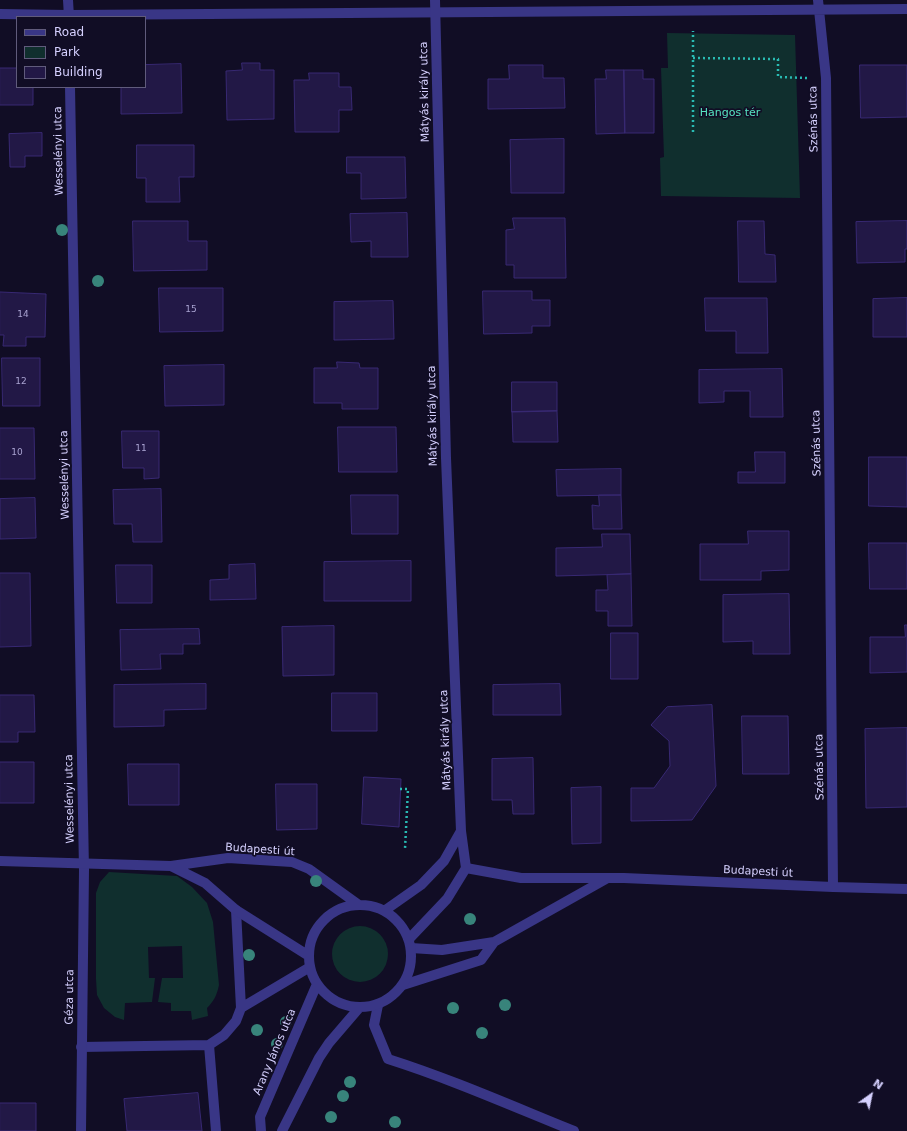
<!DOCTYPE html>
<meta charset="utf-8">
<style>
body{margin:0}
#map{position:relative;width:907px;height:1131px;overflow:hidden;background:#110d25;font-family:"DejaVu Sans",sans-serif}
canvas{display:block}
.legend{position:absolute;left:16px;top:16px;width:130px;height:72px;box-sizing:border-box;background:#110d25;border:1px solid #605b7c;margin:0;padding:5px 7px;list-style:none;font-size:12px;color:#d6d1ff}
.legend li{display:flex;align-items:center;gap:8px;height:20px}
.legend b{width:20px;border:1px solid #605b7c}
.north{position:absolute;left:851px;top:1075px;width:40px;height:40px;-webkit-text-stroke:3px #110d25;paint-order:stroke;rotate:33deg;font-size:11px;font-weight:700;line-height:16px;text-align:center;color:#d6d1ff}
.north::after{content:'';display:block;margin:auto;width:14px;height:18px;background:#d6d1ff;clip-path:polygon(50% 0,100% 100%,50% 72%,0 100%)}
</style>
<div id="map">
<canvas width="907" height="1131"></canvas>
<ul class="legend">
<li><b style="height:5px;background:#393686"></b>Road</li>
<li><b style="height:11px;background:#102f2e"></b>Park</li>
<li><b style="height:11px;background:#221846"></b>Building</li>
</ul>
<div class="north">N</div>
</div>
<script>
const c = document.querySelector('canvas').getContext('2d');
c.lineJoin = 'round';
function fill(path, color) { c.fillStyle = color; c.fill(path, 'evenodd'); }
function stroke(path, color, width, dash) { c.strokeStyle = color; c.lineWidth = width; c.lineCap = dash ? 'butt' : 'round'; c.setLineDash(dash || []); c.stroke(path); }
function drawText(font, color, halo, rows, align = 'center') {
  c.font = font + ' "DejaVu Sans",sans-serif'; c.lineWidth = 3.5; c.setLineDash([]); c.textBaseline = 'middle'; c.strokeStyle = halo; c.fillStyle = color; for (const [text, x, y, turn = 0] of rows) {
    c.save(); c.translate(x, y); c.rotate((+turn || 0) * Math.PI / 180); c.textAlign = isNaN(turn) ? turn : align; if (halo) c.strokeText(text, 0, 0); c.fillText(text, 0, 0); c.restore();
  }
}
const green = new Path2D(`
 M 667,33 L 795,35 L 800,198 L 661,196 L 660,158 L 664,157 L 661,68 L 668,68 Z
 M 109,872 L 177,876 L 192,887 L 207,903 L 213,922 L 219,985 C 217,995 214,1001 207,1008 L 208,1016 L 192,1020 L 191,1011 L 171,1011 L 171,1003 L 158,1002 L 162,978 L 183,978 L 182,946 L 148,947 L 149,978 L 155,978 L 152,1002 L 125,1003 L 124,1020 L 115,1017 L 104,1008 L 97,995 L 96,979 L 96,893 L 100,882 Z
 M332 954a28 28 0 1 1 56 0a28 28 0 1 1-56 0Z`);
const building = new Path2D(`
 M 242,63 L 260,63 L 260,70 L 274,70 L 274,119 L 227,120 L 226,71 L 242,70 Z
 M 181,64 L 182,113 L 121,114 L 121,87 L 145,87 L 145,65 Z
 M 509,65 L 543,65 L 543,78 L 564,78 L 565,108 L 488,109 L 488,79 L 509,79 Z
 M 860,65 L 907,65 L 907,117 L 861,118 Z
 M 0,68 L 17,68 L 17,87 L 33,87 L 33,105 L 0,105 Z
 M 606,70 L 624,70 L 625,133 L 596,134 L 595,79 L 606,79 Z
 M 624,70 L 643,70 L 643,79 L 654,79 L 654,133 L 625,133 Z
 M 309,73 L 339,73 L 339,87 L 351,87 L 352,110 L 339,110 L 339,132 L 295,132 L 294,80 L 309,80 Z
 M 42,133 L 42,156 L 25,156 L 25,167 L 10,167 L 9,134 Z
 M 564,139 L 564,193 L 511,193 L 510,140 Z
 M 137,145 L 194,145 L 194,177 L 179,177 L 180,202 L 146,202 L 146,178 L 137,178 Z
 M 347,157 L 405,157 L 406,198 L 361,199 L 361,173 L 347,173 Z
 M 407,213 L 408,257 L 371,257 L 371,241 L 351,242 L 350,214 Z
 M 513,218 L 565,218 L 566,278 L 514,278 L 514,265 L 506,265 L 506,230 L 514,229 Z
 M 133,221 L 188,221 L 188,241 L 207,241 L 207,270 L 134,271 Z
 M 738,221 L 764,221 L 765,254 L 775,255 L 776,282 L 739,282 Z
 M 907,221 L 907,249 L 905,249 L 905,262 L 857,263 L 856,222 Z
 M 159,288 L 223,288 L 223,331 L 160,332 Z
 M 483,291 L 532,291 L 532,300 L 550,300 L 550,326 L 532,326 L 532,333 L 484,334 Z
 M 0,292 L 46,294 L 45,337 L 26,337 L 26,346 L 3,346 L 4,335 L 0,335 Z
 M 705,298 L 767,298 L 768,353 L 736,353 L 736,331 L 706,331 Z
 M 907,298 L 907,337 L 873,337 L 873,299 Z
 M 393,301 L 394,339 L 334,340 L 334,302 Z
 M 2,358 L 40,358 L 40,406 L 3,406 Z
 M 337,362 L 359,363 L 360,368 L 378,368 L 378,409 L 342,409 L 342,403 L 314,403 L 314,368 L 337,368 Z
 M 224,365 L 224,405 L 165,406 L 164,366 Z
 M 782,369 L 783,417 L 750,417 L 750,391 L 724,391 L 724,402 L 699,403 L 699,370 Z
 M 512,382 L 557,382 L 557,411 L 512,412 Z
 M 557,411 L 558,442 L 513,442 L 512,412 Z
 M 338,427 L 396,427 L 397,472 L 339,472 Z
 M 0,428 L 34,428 L 35,479 L 0,479 Z
 M 122,431 L 159,431 L 159,478 L 144,479 L 144,468 L 123,468 Z
 M 755,452 L 785,452 L 785,483 L 738,483 L 738,472 L 755,472 Z
 M 869,457 L 907,457 L 907,507 L 869,506 Z
 M 621,469 L 621,495 L 557,496 L 556,470 Z
 M 161,489 L 162,542 L 133,542 L 132,524 L 114,524 L 113,490 Z
 M 351,495 L 398,495 L 398,534 L 352,534 Z
 M 599,495 L 621,495 L 622,529 L 593,529 L 592,505 L 599,506 Z
 M 35,498 L 36,538 L 0,539 L 0,499 Z
 M 748,531 L 789,531 L 789,570 L 761,571 L 761,580 L 700,580 L 700,544 L 748,544 Z
 M 602,534 L 630,534 L 631,574 L 556,576 L 556,548 L 602,547 Z
 M 869,543 L 907,543 L 907,589 L 870,589 Z
 M 411,561 L 411,601 L 324,601 L 324,562 Z
 M 255,564 L 256,599 L 210,600 L 210,580 L 229,579 L 229,565 Z
 M 116,565 L 152,565 L 152,603 L 117,603 Z
 M 0,573 L 30,573 L 31,646 L 0,647 Z
 M 631,574 L 632,626 L 608,626 L 608,611 L 596,611 L 596,590 L 608,590 L 607,575 Z
 M 789,594 L 790,654 L 753,654 L 753,641 L 723,642 L 723,595 Z
 M 905,625 L 907,625 L 907,672 L 870,673 L 870,637 L 905,637 Z
 M 334,626 L 334,675 L 283,676 L 282,627 Z
 M 199,629 L 200,644 L 183,644 L 183,654 L 160,654 L 161,669 L 121,670 L 120,630 Z
 M 611,633 L 638,633 L 638,679 L 611,679 Z
 M 206,684 L 206,709 L 164,710 L 164,726 L 114,727 L 114,685 Z
 M 560,684 L 561,715 L 493,715 L 493,685 Z
 M 332,693 L 377,693 L 377,731 L 332,731 Z
 M 0,695 L 34,695 L 35,732 L 18,732 L 18,742 L 0,742 Z
 M 712,705 L 716,786 L 692,820 L 631,821 L 631,788 L 654,788 L 670,766 L 669,741 L 651,725 L 667,707 Z
 M 742,716 L 788,716 L 789,774 L 743,774 Z
 M 907,728 L 907,807 L 866,808 L 865,729 Z
 M 533,758 L 534,814 L 513,814 L 512,800 L 492,800 L 492,759 Z
 M 0,762 L 34,762 L 34,803 L 0,803 Z
 M 128,764 L 179,764 L 179,805 L 129,805 Z
 M 364,777 L 401,779 L 399,827 L 362,824 Z
 M 276,784 L 317,784 L 317,829 L 277,830 Z
 M 601,787 L 601,843 L 572,844 L 571,788 Z
 M 198,1093 L 202,1131 L 127,1131 L 124,1099 Z
 M 0,1103 L 36,1103 L 36,1131 L 0,1131 Z`);
const path = new Path2D(`
 M 693,58 L 778,59 L 778,77 L 807,78
 M 693,132 L 693,31
 M 400,789 L 408,789 L 405,849`);
const service = new Path2D(`
 M 236,910 L 241,1008
 M 378,1005 L 374,1025 L 388,1059 C 451,1079 512,1106 574,1131
 M 209,1045 L 216,1131
 M 81,1047 L 209,1045 L 224,1035 L 236,1021 L 241,1008 L 310,967`);
const minor = new Path2D(`
 M 68,0 L 69,17
 M 818,0 L 826,78 L 833,887
 M 0,14 L 69,15 L 907,9
 M 70,87 L 84,870 L 81,1131
 M 466,868 L 521,878 L 624,878 L 833,887 L 907,889
 M 411,948 L 442,950 L 494,942 L 606,879
 M 403,985 L 481,960 L 494,942`);
const tertiary = new Path2D(`
 M 0,861 L 171,866 L 228,858 L 292,862 L 309,869 L 359,905
 M 171,866 L 205,883 L 236,910 L 309,956
 M309 956a51 51 0 1 1 102 0a51 51 0 1 1-102 0Z
 M 384,911 L 421,885 L 444,861 L 461,831
 M 409,939 L 447,899 L 466,868 L 461,831 L 446,458 L 435,0
 M 261,1131 L 260,1117 L 317,984
 M 282,1131 L 319,1058 L 329,1043 L 359,1008`);
const trees = [
 [62,230],
 [98,281],
 [316,881],
 [470,919],
 [249,955],
 [505,1005],
 [453,1008],
 [286,1022],
 [257,1030],
 [482,1033],
 [277,1044],
 [350,1082],
 [343,1096],
 [331,1117],
 [395,1122]
];
const numberNames = [
 ["15",191,310],
 ["14",23,315],
 ["12",21,382],
 ["11",141,449],
 ["10",17,453]
];
const streetNames = [
 ["Mátyás király utca",425,92,-91],
 ["Szénás utca",814,119,-91],
 ["Wesselényi utca",59,151,-91],
 ["Mátyás király utca",433,416,-91],
 ["Szénás utca",817,443,-91],
 ["Wesselényi utca",65,475,-91],
 ["Mátyás király utca",446,740,-92],
 ["Szénás utca",820,767,-91],
 ["Wesselényi utca",70,799,-91],
 ["Budapesti út",260,850,4],
 ["Budapesti út",758,872,3],
 ["Géza utca",70,997,-89],
 ["Arany János utca",275,1052,-67]
];
const parkNames = [
 ["Hangos tér",730,113]
];
fill(green, '#102f2e');
fill(building, '#221846');
stroke(building, '#382973', 1);
stroke(path, '#29bbb3', 2.5, [2, 3]);
stroke(service, '#393686', 10);
stroke(minor, '#393686', 10);
stroke(tertiary, '#393686', 10);
c.fillStyle = '#38847b';
for (const [x, y] of trees) { c.beginPath(); c.arc(x, y, 6, 0, 2 * Math.PI); c.fill(); }
drawText('9px', '#a9a3d1', null, numberNames);
drawText('11px', '#d6d1ff', '#110d25', streetNames);
drawText('11px', '#57e5c2', '#110d25', parkNames);
</script>
